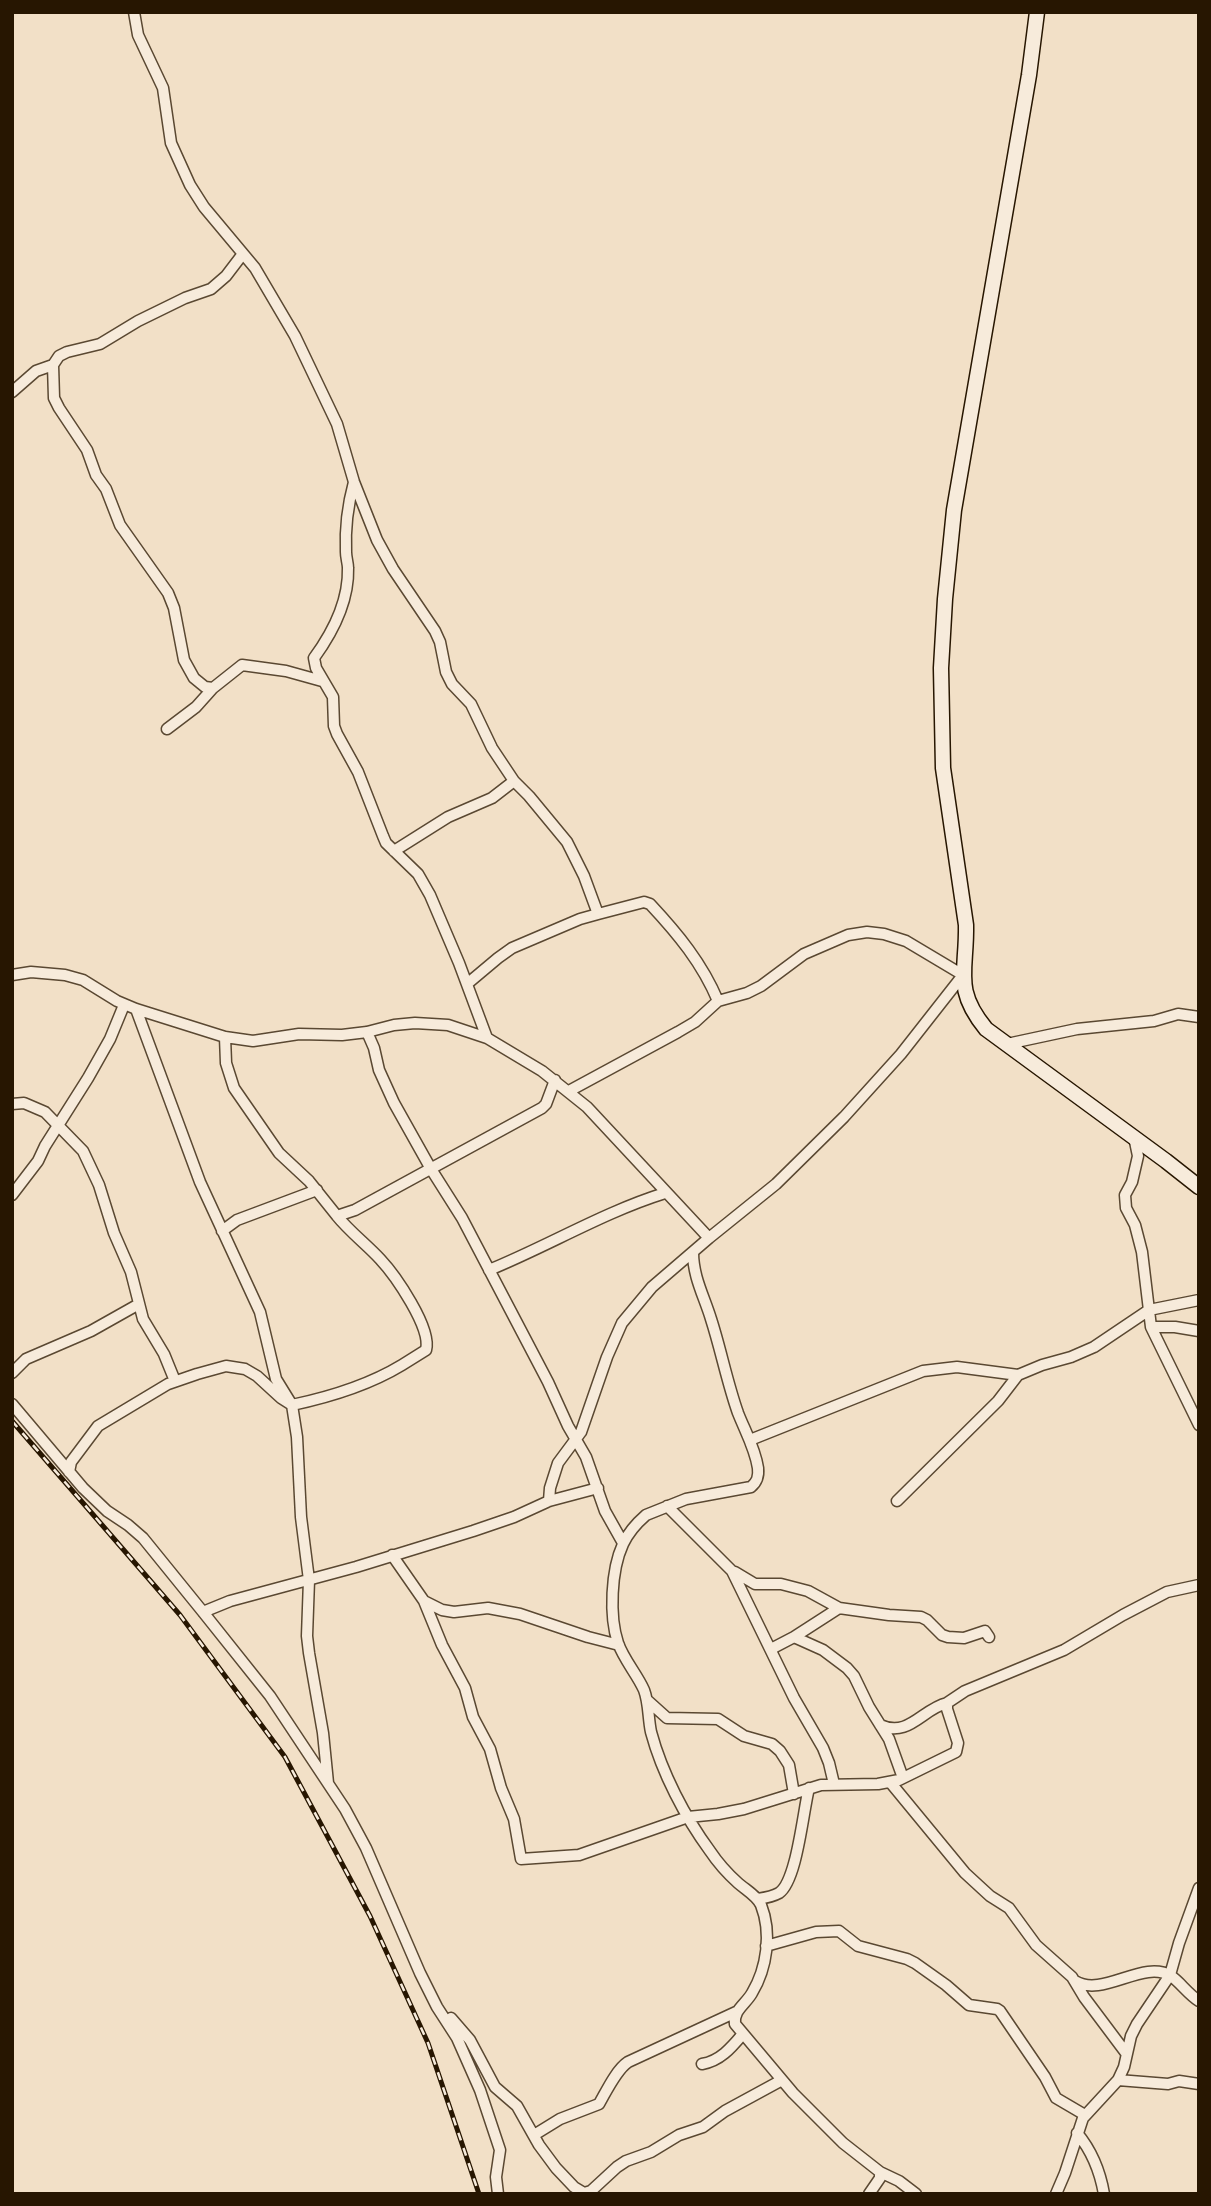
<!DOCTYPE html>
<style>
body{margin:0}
#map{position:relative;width:1211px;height:2206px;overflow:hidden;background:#f2e0c7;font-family:"Old Standard TT",serif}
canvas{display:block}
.frame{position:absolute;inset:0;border:14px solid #271601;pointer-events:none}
</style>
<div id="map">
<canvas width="1211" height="2206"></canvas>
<div class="frame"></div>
</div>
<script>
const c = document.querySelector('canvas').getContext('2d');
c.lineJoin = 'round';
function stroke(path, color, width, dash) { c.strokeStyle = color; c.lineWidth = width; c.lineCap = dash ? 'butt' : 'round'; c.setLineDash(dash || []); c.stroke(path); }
const street = new Path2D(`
 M 134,12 L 138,35 L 163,88 L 171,143 L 190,185 L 204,207 L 255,268 L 295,336 L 337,424 L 354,482 L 377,540 L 393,569 L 435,631 L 440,642 L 446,672 L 452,684 L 471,704 L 492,748 L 514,781 L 492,798 L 448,817 L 394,851
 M 12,392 L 36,371 L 53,365
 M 354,482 C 348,504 345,530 346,552 C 346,558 348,563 348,568 C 349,602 333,632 314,658 L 316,668 L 333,697 L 334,726 L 337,734 L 358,772 L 383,836 L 386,843 L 418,874 L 430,895 L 459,963 L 487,1038
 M 213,688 L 205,687 L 194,678 L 184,660 L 174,608 L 168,593 L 120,525 L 106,489 L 96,475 L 87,450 L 59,408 L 54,398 L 53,365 L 59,356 L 67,352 L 100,344 L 138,321 L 185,298 L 211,289 L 226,276 L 242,255
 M 167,729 L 196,707 L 213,688 L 242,665 L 286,671 L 322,681
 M 514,781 L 529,796 L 567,842 L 584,876 L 598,914 L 644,902 L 650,904 C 678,934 702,963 718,1001
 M 12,975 L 31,972 L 65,975 L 83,980 L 117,1001 L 136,1009 L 225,1037 L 253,1041 L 299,1034 L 342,1035 L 367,1032 L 394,1025 L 415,1023 L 448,1025 L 487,1038 L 542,1071 L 587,1107 L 709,1238 L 776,1184 L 844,1117 L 901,1054 L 963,975 L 906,941 L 884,934 L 867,932 L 848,935 L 804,954 L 761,986 L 747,993 L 718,1001 L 695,1022 L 678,1032 L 569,1091
 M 467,984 L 498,958 L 512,948 L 580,919 L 598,914
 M 136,1009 L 200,1182 L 260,1312 L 276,1379 L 292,1405 L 297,1437 L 301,1517 L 309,1580 L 307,1636 L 309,1653 L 323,1733 L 328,1783
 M 367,1032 L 374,1048 L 379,1070 L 394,1103 L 431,1169 L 462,1218 L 548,1382 L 568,1426 L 586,1457 L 605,1511 L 623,1543
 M 225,1037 L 226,1063 L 234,1088 L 279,1153 L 309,1181 L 337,1216 L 355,1210 L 542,1108 L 546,1104 L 555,1080
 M 1007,1044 L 1077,1029 L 1154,1021 L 1178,1014 L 1199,1017
 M 12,1104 L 24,1103 L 45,1112 L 83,1151 L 99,1185 L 114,1233 L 131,1272 L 143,1319 L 164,1354 L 175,1381
 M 1134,1137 L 1138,1156 L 1132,1182 L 1125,1195 L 1126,1208 L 1135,1225 L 1142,1252 L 1151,1327 L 1199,1425
 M 12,1195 L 38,1161 L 45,1146 L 88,1078 L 110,1039 L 124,1005
 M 222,1231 L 237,1220 L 317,1190
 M 693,1252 C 693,1277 704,1296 711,1319 C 721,1350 727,1382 738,1413 C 745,1431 755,1448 758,1468 C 759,1477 757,1482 751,1487 L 686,1499 L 646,1515 C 638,1522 628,1533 623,1544 C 611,1570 609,1616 618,1643 C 624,1660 637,1674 644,1690 C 649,1703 648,1718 651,1732 C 662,1773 685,1817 710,1851 C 718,1863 728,1874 738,1883 C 746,1890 757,1896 761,1905 C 772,1933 767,1968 752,1993 C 746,2004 733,2010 735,2024 L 793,2093 L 843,2143 L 880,2172 L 899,2181 L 916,2194
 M 489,1270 C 548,1246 604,1212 665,1193
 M 1151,1327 L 1175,1327 L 1199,1331
 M 12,1373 L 26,1359 L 91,1331 L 139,1304
 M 12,1404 L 83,1488 L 107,1511 L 128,1525 L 143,1538 L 203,1612 L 270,1696 L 345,1809 L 366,1848 L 420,1973 L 437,2007 L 457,2038 L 480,2090 L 500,2150 L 496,2177 L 498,2194
 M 750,1440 L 923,1371 L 957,1367 L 1018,1375
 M 69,1472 L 71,1462 L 98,1426 L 168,1384 L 197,1374 L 226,1366 L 245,1369 L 257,1376 L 281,1398 L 292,1405 C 330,1397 369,1385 402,1365 C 410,1360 418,1355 426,1350 C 432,1328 395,1275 380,1259 C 366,1244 350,1232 337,1216
 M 549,1501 L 550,1488 L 558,1463 L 581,1432 L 607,1357 L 622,1323 L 652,1287 L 709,1238
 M 897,1501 L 998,1401 L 1018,1375 L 1042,1365 L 1071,1357 L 1094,1347 L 1149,1310 L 1199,1300
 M 667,1506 L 732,1571 L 794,1698 L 823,1748 L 829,1763 L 834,1784
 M 392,1555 L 424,1601 L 442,1645 L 465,1688 L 473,1717 L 490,1749 L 501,1788 L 514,1819 L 521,1859 L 579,1855 L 688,1817 L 718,1814 L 744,1809 L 821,1785 L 878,1784 L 899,1780 L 956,1752 L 958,1743 L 947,1709 L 947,1703 L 965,1691 L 1064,1650 L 1123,1615 L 1167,1592 L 1199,1585
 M 735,1572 L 755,1584 L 781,1584 L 808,1591 L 839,1608 L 889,1615 L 921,1617 L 927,1620 L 942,1635 L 948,1637 L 964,1638 L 985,1631 L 989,1637
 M 424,1601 L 442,1610 L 454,1612 L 488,1608 L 520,1614 L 588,1637 L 619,1645
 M 203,1612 L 230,1601 L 356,1567 L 473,1531 L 514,1517 L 549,1501 L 598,1488
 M 794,1637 L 823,1650 L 847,1668 L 854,1676 L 869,1707 L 889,1739 L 903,1778
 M 771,1649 L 794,1637 L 839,1608
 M 647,1700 L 667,1718 L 718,1719 L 744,1736 L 772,1744 L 780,1751 L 789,1765 L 794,1794
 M 880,1725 C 909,1738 922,1709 947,1703
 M 890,1782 L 965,1873 L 990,1896 L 1009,1908 L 1036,1945 L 1072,1977 L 1084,1997 L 1126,2053
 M 757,1899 C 764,1898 772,1897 779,1893 C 797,1881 803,1811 809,1788
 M 766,1946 L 816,1932 L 839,1931 L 858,1946 L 907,1959 L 915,1963 L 946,1985 L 969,2005 L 997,2009 L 1000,2011 L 1045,2077 L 1056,2098 L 1085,2115
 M 1075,1981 C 1103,1998 1143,1959 1171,1976 C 1180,1982 1188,1994 1199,2001
 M 451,2018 L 470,2040 L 495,2087 L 517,2106 L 539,2145 L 556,2168 L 574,2187 L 584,2193 L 591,2191 L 617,2167 L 626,2161 L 651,2152 L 679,2135 L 703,2127 L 725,2111 L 782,2080
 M 702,2064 C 720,2061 731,2048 742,2035
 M 1118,2080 L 1168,2084 L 1179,2081 L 1199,2084
 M 1077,2133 C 1092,2151 1100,2171 1104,2194
 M 534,2135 L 560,2119 L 599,2104 C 606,2092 616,2070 628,2062 L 736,2012
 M 869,2194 L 880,2178 L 880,2172
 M 1056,2194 L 1065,2173 L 1083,2118 L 1118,2080 L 1124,2067 L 1131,2036 L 1137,2024 L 1170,1975 L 1179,1943 L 1199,1888`);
const secondary = new Path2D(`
 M 1037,12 L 1029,75 L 954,510 L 945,599 L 941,668 L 943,768 L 966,925 C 967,971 953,989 986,1029 L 1166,1161 L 1199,1187`);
const rail = new Path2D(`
 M 12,1421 L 180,1615 L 285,1757 L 370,1916 L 428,2043 L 479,2194`);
stroke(street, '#5a4832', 13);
stroke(secondary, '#271601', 17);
stroke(street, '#f7ebdb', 10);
stroke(secondary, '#f7ebdb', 14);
stroke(rail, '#271601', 5);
stroke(rail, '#f7ebdb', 2.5, [8]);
</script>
